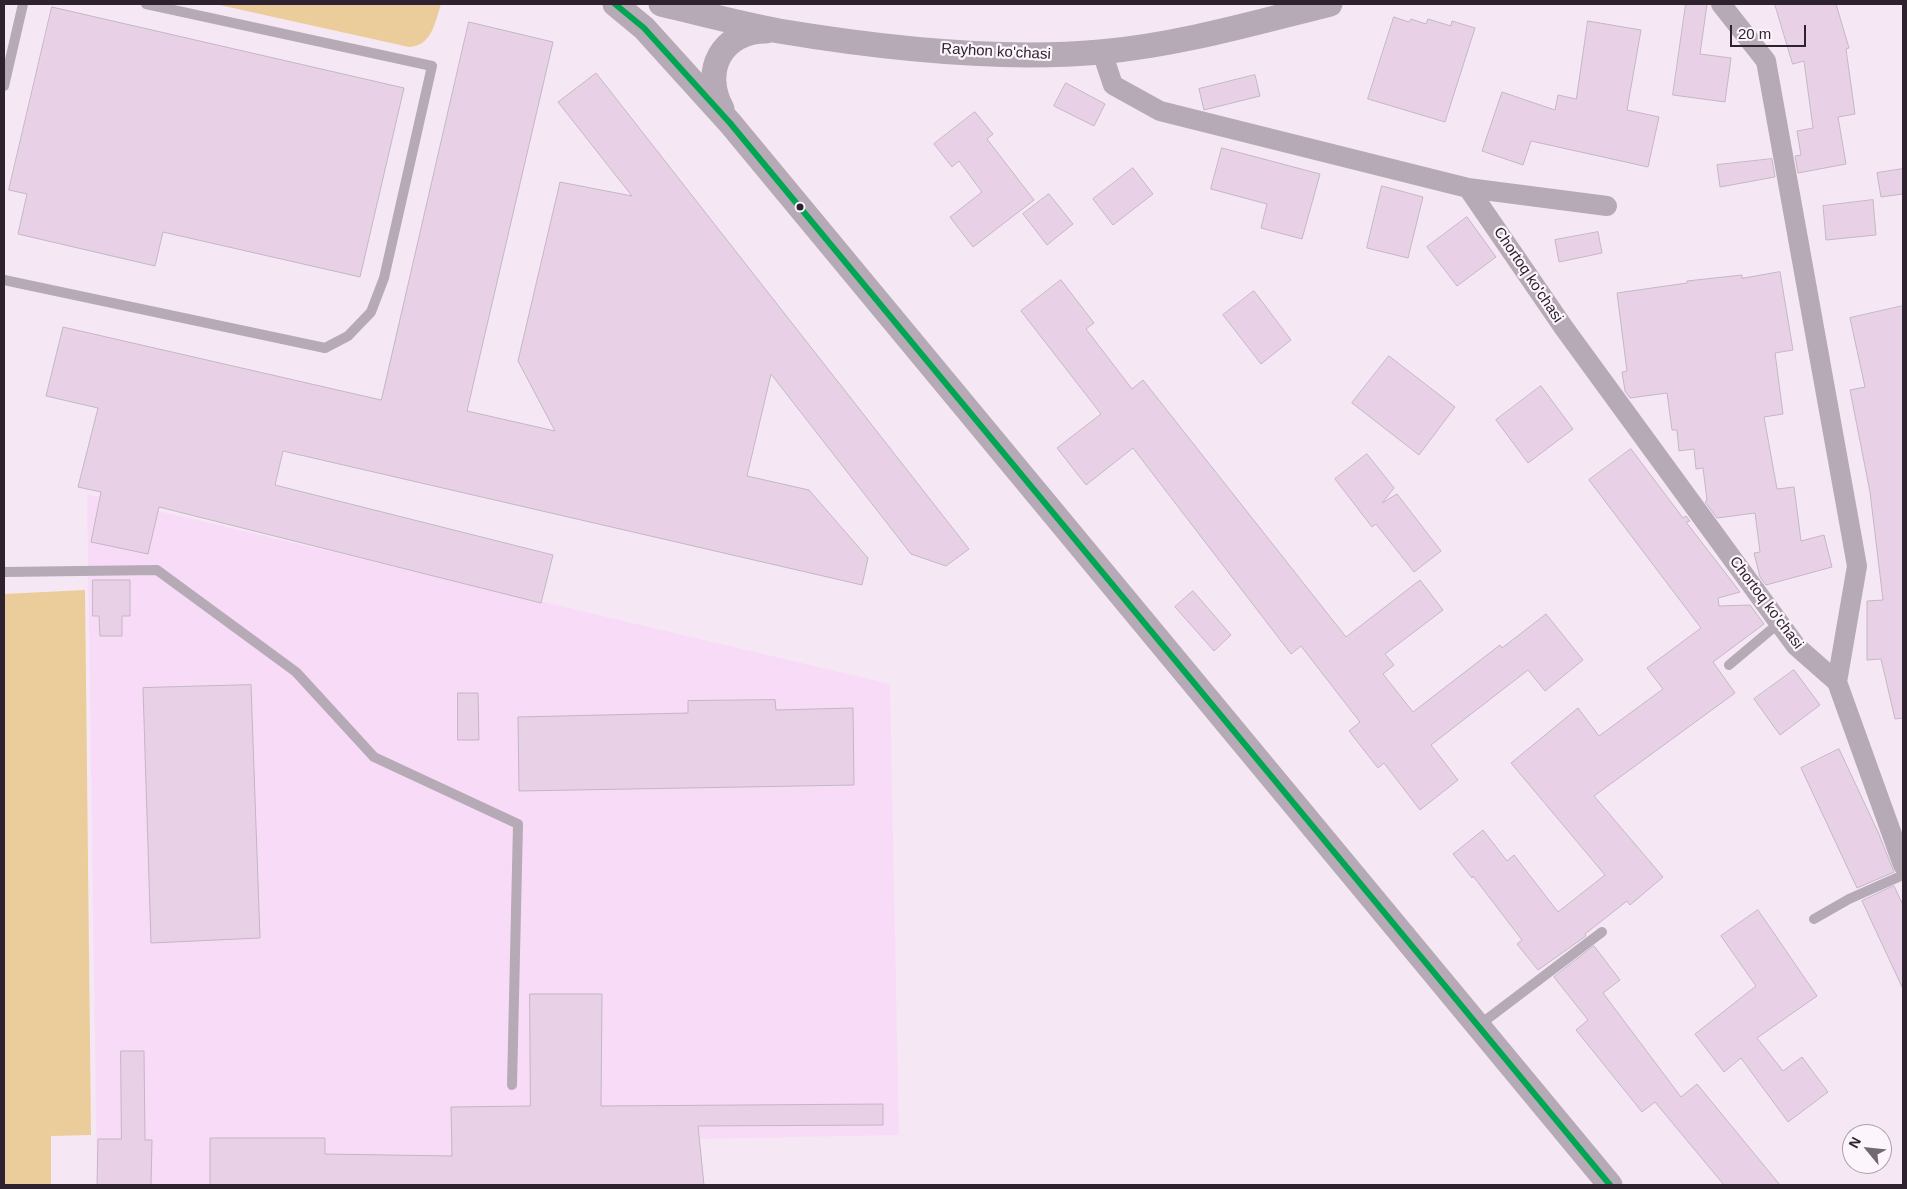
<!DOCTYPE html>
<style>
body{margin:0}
#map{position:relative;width:1907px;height:1189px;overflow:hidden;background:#f6e7f5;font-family:Helvetica,sans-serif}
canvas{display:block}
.frame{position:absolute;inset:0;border:5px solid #2e222e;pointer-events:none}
.north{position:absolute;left:1842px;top:1124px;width:50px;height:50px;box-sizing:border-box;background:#fcf5fc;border:1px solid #aaa1aa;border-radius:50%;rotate:298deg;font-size:14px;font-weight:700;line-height:20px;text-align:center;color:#2e222e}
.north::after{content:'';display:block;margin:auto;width:18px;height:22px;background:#746774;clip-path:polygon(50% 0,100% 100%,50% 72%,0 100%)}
.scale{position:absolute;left:1730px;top:25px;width:76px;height:22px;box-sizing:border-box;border:2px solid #2e222e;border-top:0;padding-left:6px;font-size:15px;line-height:18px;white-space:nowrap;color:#2e222e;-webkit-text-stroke:4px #fcf5fc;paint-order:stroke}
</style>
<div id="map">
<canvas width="1907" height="1189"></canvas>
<div class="frame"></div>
<div class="north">N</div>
<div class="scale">20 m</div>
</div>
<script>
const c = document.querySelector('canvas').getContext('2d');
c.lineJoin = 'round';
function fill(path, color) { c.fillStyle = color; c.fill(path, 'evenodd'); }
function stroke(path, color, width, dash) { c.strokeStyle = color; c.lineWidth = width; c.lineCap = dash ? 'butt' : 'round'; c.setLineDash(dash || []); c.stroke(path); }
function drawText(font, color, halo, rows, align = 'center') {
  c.font = font + ' Helvetica,sans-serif'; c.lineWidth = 4.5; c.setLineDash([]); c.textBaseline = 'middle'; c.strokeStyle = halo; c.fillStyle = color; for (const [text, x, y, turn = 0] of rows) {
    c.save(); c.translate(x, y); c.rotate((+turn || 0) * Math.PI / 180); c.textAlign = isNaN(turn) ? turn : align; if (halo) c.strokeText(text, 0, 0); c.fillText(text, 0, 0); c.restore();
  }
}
const built = new Path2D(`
 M 87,494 L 890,684 L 899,1135 L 700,1139 L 704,1185 L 97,1185 Z`);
const green = new Path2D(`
 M 215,4 L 441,4 C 435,22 432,46 409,47 Z
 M 85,590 L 91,1135 L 51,1136 L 51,1185 L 4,1185 L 4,594 Z`);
const building = new Path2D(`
 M 1686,4 L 1707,4 L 1700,54 L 1731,58 L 1725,102 L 1673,95 Z
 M 1775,4 L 1836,4 L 1849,48 L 1846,49 L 1855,114 L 1838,117 L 1846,164 L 1798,173 L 1795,156 L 1801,155 L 1797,131 L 1813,128 L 1804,61 L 1793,64 Z
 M 52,7 L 404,88 L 360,277 L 163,232 L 155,266 L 18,234 L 27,194 L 9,190 Z
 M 1394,17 L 1409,22 L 1411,19 L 1426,24 L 1428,19 L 1451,26 L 1452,21 L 1475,28 L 1445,122 L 1368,99 Z
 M 1588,21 L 1641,30 L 1627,110 L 1659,117 L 1648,167 L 1531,141 L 1523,165 L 1482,151 L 1502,92 L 1555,110 L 1558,95 L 1576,99 Z
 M 469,22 L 553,42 L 467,411 L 555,431 L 518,361 L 560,182 L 632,196 L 558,102 L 596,73 L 969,549 L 946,566 L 911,554 L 771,374 L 747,476 L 809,490 L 868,558 L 862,585 L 283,451 L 275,485 L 553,555 L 541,603 L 159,507 L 148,554 L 91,542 L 101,492 L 78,487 L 98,408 L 46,396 L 63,327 L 381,400 Z
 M 1255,75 L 1260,96 L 1204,110 L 1199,89 Z
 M 1066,83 L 1105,104 L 1094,126 L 1054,106 Z
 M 975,112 L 993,134 L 987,139 L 1034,200 L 973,247 L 950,217 L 982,192 L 959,161 L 952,167 L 934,144 Z
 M 1222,148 L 1320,174 L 1302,239 L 1261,228 L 1267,204 L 1211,189 Z
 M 1772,159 L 1775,177 L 1720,187 L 1717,165 Z
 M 1133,168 L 1153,194 L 1113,225 L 1093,199 Z
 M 1903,169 L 1903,194 L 1881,197 L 1877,173 Z
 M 1382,186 L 1423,197 L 1408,258 L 1367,248 Z
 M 1049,194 L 1073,224 L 1047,245 L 1023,214 Z
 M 1873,200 L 1876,235 L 1826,240 L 1823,206 Z
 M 1467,217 L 1496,257 L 1457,286 L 1427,247 Z
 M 1598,232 L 1602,253 L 1559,262 L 1555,240 Z
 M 1780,272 L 1793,350 L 1775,353 L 1783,414 L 1764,417 L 1777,489 L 1794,487 L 1801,541 L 1824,535 L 1832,567 L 1766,585 L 1760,577 L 1754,553 L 1760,552 L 1755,513 L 1717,518 L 1705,502 L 1707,500 L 1703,468 L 1696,469 L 1694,449 L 1679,451 L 1677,430 L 1672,430 L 1667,393 L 1630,398 L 1625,391 L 1622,372 L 1627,371 L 1617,293 L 1687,283 L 1687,281 L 1742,275 L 1742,278 Z
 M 1061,280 L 1094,323 L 1086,329 L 1132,389 L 1143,380 L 1346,637 L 1420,580 L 1443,610 L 1385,654 L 1394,665 L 1383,674 L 1413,712 L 1500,645 L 1502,648 L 1546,614 L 1583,660 L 1545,691 L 1528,670 L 1431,745 L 1458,780 L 1420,810 L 1384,763 L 1378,768 L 1349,731 L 1360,722 L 1301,646 L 1291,654 L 1133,448 L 1086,485 L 1057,448 L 1101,414 L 1021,311 Z
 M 1254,291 L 1291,340 L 1261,364 L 1223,315 Z
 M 1903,306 L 1903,718 L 1895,719 L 1881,659 L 1867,660 L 1867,601 L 1883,600 L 1870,492 L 1850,390 L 1865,387 L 1850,318 Z
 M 1389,356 L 1455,407 L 1419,455 L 1352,403 Z
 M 1541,386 L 1573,429 L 1528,463 L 1496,420 Z
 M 1631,449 L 1683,518 L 1686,516 L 1690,521 L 1686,522 L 1740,592 L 1718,598 L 1719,606 L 1750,605 L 1764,624 L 1713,662 L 1735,693 L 1594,796 L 1663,877 L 1630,905 L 1627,901 L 1585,934 L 1586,936 L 1538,970 L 1517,944 L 1522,940 L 1473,876 L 1472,878 L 1453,854 L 1483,830 L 1507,861 L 1514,855 L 1558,912 L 1605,875 L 1511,763 L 1578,708 L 1599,736 L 1663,689 L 1647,668 L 1701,628 L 1589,480 Z
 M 1367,454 L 1394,488 L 1382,503 L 1397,494 L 1441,551 L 1414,572 L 1376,524 L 1372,527 L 1335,479 Z
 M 93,580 L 130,580 L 130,616 L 122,616 L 122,636 L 100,636 L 99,616 L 93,616 Z
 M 1193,591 L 1231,635 L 1214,651 L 1175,607 Z
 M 1794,670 L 1820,705 L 1780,735 L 1754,699 Z
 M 251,685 L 260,938 L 151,943 L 143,688 Z
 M 458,693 L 478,693 L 479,740 L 458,740 Z
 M 775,700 L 776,710 L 853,708 L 854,785 L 519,791 L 518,717 L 688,713 L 688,701 Z
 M 1839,749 L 1878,832 L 1894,872 L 1857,888 L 1801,768 Z
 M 1894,886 L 1903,905 L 1903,989 L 1862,901 Z
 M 1758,910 L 1817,996 L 1757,1038 L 1783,1071 L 1802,1057 L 1828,1092 L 1788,1122 L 1741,1058 L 1724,1072 L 1695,1034 L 1756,986 L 1721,936 Z
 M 1594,946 L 1620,980 L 1603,993 L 1681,1097 L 1697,1084 L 1780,1185 L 1724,1185 L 1655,1102 L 1642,1112 L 1597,1056 L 1576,1030 L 1588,1020 L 1554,977 Z
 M 530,994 L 602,994 L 601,1106 L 883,1104 L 883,1125 L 698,1126 L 704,1185 L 210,1185 L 210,1138 L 325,1138 L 325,1154 L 452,1156 L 451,1107 L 530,1106 Z
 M 121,1051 L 144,1051 L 145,1140 L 152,1140 L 151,1185 L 97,1185 L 98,1139 L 121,1139 Z`);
const service = new Path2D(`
 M 4,86 L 23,4
 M 4,280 L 325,348 L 348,336 L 371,312 L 384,278 L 432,66 L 146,4
 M 4,572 L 157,570 L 296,672 L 374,757 L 518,824 L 512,1085
 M 1729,665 L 1779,623
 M 1814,919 L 1849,899 L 1903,875
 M 1478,1026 L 1602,932`);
const minor = new Path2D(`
 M 1721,4 L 1766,61 L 1857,566 L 1837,682
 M 1102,52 L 1113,85 L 1160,111 L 1468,188 L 1564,328 L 1796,646 L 1837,682 L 1903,865
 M 1468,188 L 1607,206`);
const tertiary = new Path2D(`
 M 615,4 L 644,28 L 730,123 L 1610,1185
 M 661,4 C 700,13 740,24 779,31 C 881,48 997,61 1100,52 C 1178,45 1254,23 1330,4
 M 722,109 C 701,71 722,31 766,31`);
const bus1 = new Path2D(`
 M 615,4 L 644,28 L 730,123 L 1610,1185`);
const markers = [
 [800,207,4.5,"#2e222e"]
];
const streetNames = [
 ["Rayhon ko'chasi",996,52,3],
 ["Chortoq ko'chasi",1528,275,56],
 ["Chortoq ko'chasi",1766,603,53]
];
fill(built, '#f8dcf7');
fill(green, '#eacd9a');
fill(building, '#e8d1e7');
stroke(building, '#c3b7c2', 1);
stroke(service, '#b6aab6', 10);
stroke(minor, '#b6aab6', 20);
stroke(tertiary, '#b6aab6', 25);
stroke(bus1, '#00a651', 6);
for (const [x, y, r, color] of markers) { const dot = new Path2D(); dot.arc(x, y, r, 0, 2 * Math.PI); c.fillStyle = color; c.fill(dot); stroke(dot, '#fcf5fc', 2); }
drawText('15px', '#2e222e', '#fcf5fc', streetNames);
</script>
